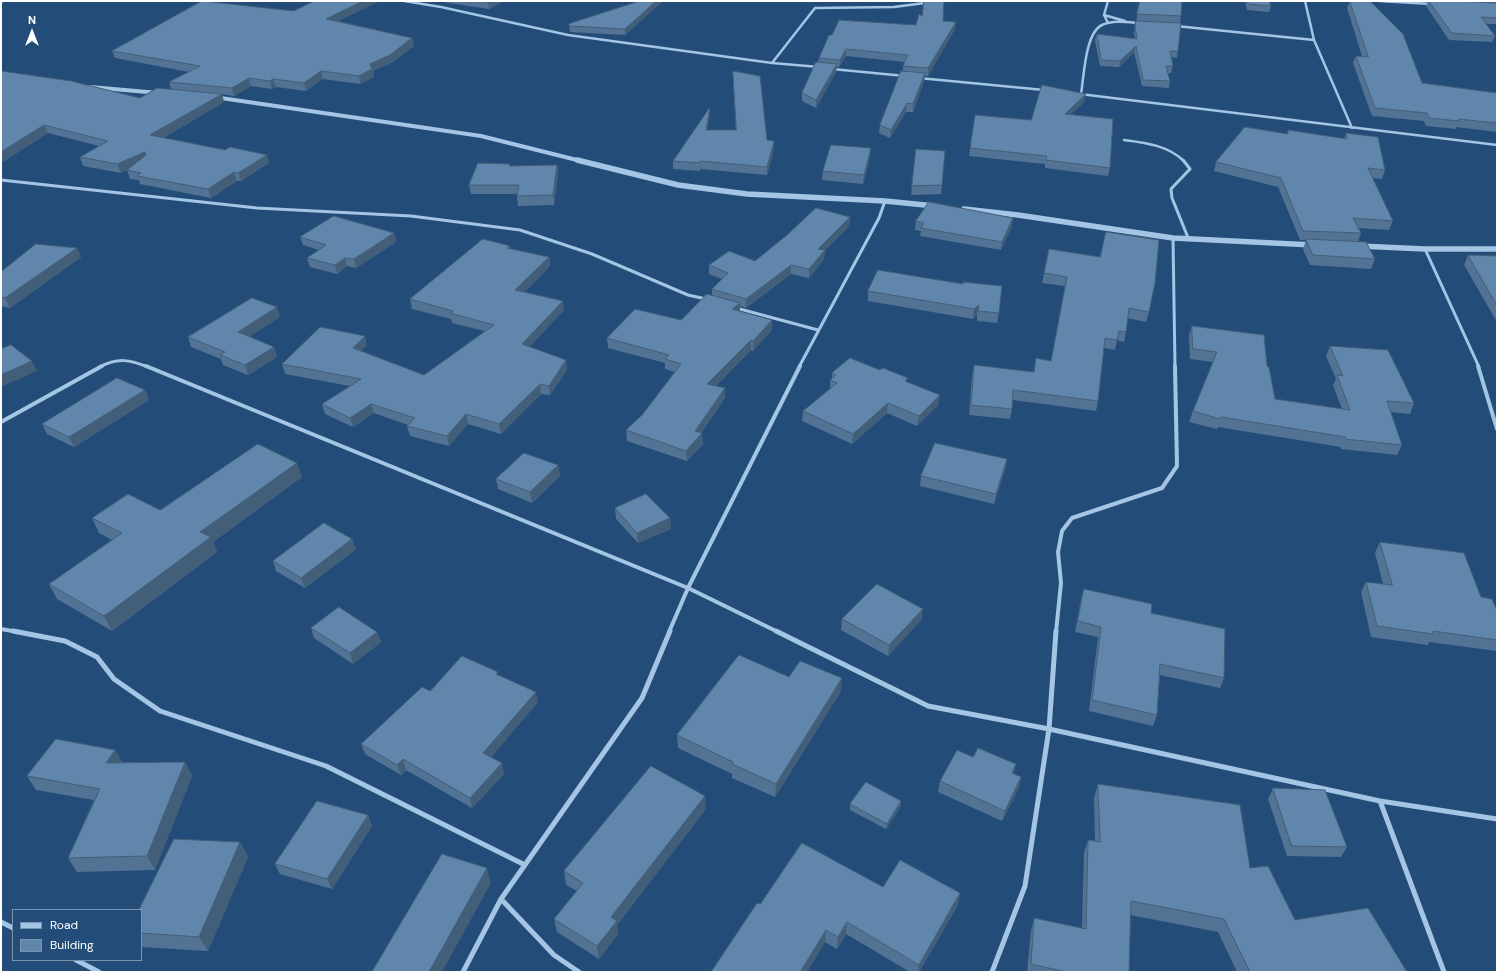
<!DOCTYPE html>
<style>
body{margin:0}
#map{position:relative;width:1498px;height:973px;overflow:hidden;background:#234d78;font-family:"DM Sans",sans-serif}
canvas{display:block}
.frame{position:absolute;inset:0;border:2px solid #fff;pointer-events:none}
.legend{position:absolute;left:12px;top:909px;width:130px;height:52px;box-sizing:border-box;background:#234d78;border:1px solid #7b94ae;margin:0;padding:5px 7px;list-style:none;font-size:12px;color:#fff}
.legend li{display:flex;align-items:center;gap:8px;height:20px}
.legend b{width:20px;border:1px solid #7b94ae}
.north{position:absolute;left:12px;top:12px;width:40px;height:40px;-webkit-text-stroke:3px #234d78;paint-order:stroke;rotate:0deg;font-size:11px;font-weight:700;line-height:16px;text-align:center;color:#fff}
.north::after{content:'';display:block;margin:auto;width:14px;height:18px;background:#fff;clip-path:polygon(50% 0,100% 100%,50% 72%,0 100%)}
</style>
<div id="map">
<canvas width="1498" height="973"></canvas>
<div class="frame"></div>
<ul class="legend">
<li><b style="height:5px;background:#a4c5e4"></b>Road</li>
<li><b style="height:11px;background:#6086ac"></b>Building</li>
</ul>
<div class="north">N</div>
</div>
<script>
const c = document.querySelector('canvas').getContext('2d');
c.lineJoin = 'round';
function stroke(path, color, width, dash) { c.strokeStyle = color; c.lineWidth = width; c.lineCap = dash ? 'butt' : 'round'; c.setLineDash(dash || []); c.stroke(path); }
function fill(path, color) { c.fillStyle = color; c.fill(path, 'evenodd'); }
const minorFar3 = new Path2D(`
 M 404,1 L 441,7 L 568,35 L 772,63 L 819,67
 M 1108,1 L 1104,15 L 1108,23
 M 1305,1 L 1314,40
 M 1379,1 L 1432,4
 M 1,2 L 3,1
 M 1104,15 L 1125,21
 M 1176,26 L 1314,40 L 1352,128
 M 772,63 L 815,8 L 894,7 L 940,1
 M 832,69 L 905,76
 M 919,78 L 1044,90
 M 1080,94 L 1497,145
 M 1081,94 C 1084,77 1085,33 1102,25 C 1113,20 1127,22 1139,23
 M 1124,140 C 1146,143 1167,145 1184,161`);
const minorFar2 = new Path2D(`
 M 1183,160 L 1190,169 L 1171,189 L 1172,198 L 1189,240
 M 1,180 L 257,208 L 411,216 L 520,230 L 592,254 L 688,295 L 706,299
 M 1173,238 L 1175,367
 M 1425,249 L 1479,367
 M 736,308 L 818,330
 M 100,367 C 118,357 130,360 148,367
 M 799,367 L 879,218 L 885,201`);
const minorFar1 = new Path2D(`
 M 146,366 L 688,588 L 778,632
 M 1478,366 L 1497,429
 M 1,422 L 102,366
 M 1,629 L 18,632
 M 669,632 L 688,588 L 800,366
 M 1056,632 L 1061,583 L 1058,552 L 1062,531 L 1072,518 L 1162,488 L 1177,466 L 1175,366`);
const minor = new Path2D(`
 M 13,631 L 65,641 L 97,657 L 114,679 L 160,711 L 326,766 L 525,865
 M 776,631 L 928,706 L 1049,729 L 1380,801 L 1497,819
 M 1380,801 L 1444,972
 M 501,899 L 554,955 L 579,972
 M 1,922 L 13,928
 M 76,960 L 99,972
 M 463,972 L 501,899 L 642,698 L 670,631
 M 992,972 L 1025,886 L 1049,729 L 1056,631`);
const tertiaryFar1 = new Path2D(`
 M 90,87 L 159,93
 M 214,97 L 481,136 L 581,161`);
const tertiary = new Path2D(`
 M 577,160 L 678,185 L 747,194 L 885,201 L 935,206
 M 964,209 L 1018,215 L 1173,238 L 1313,245
 M 1359,246 L 1425,249 L 1497,249`);
const wall = new Path2D(`
 M 379,1 L 338,21 L 412,38 L 414,46 L 391,63 L 373,71 L 374,77 L 360,84 L 323,79 L 306,91 L 276,87 L 272,89 L 251,86 L 234,96 L 222,94 L 224,102 L 163,138 L 225,150 L 267,155 L 269,163 L 241,181 L 237,181 L 211,198 L 140,184 L 139,180 L 130,179 L 127,170 L 129,169 L 121,173 L 83,166 L 80,157 L 99,146 L 48,133 L 1,163 L 1,71 L 140,98 L 171,89 L 169,82 L 189,72 L 115,58 L 112,51 L 294,11 Z
 M 436,1 L 504,1 L 489,9 Z
 M 640,1 L 663,1 L 625,35 L 570,32 L 569,24 Z
 M 1140,1 L 1181,16 L 1180,23 L 1178,51 L 1177,58 L 1172,57 L 1173,66 L 1171,73 L 1168,73 L 1170,81 L 1169,88 L 1142,86 L 1134,52 L 1119,67 L 1100,66 L 1095,40 L 1097,34 L 1135,39 L 1134,32 Z
 M 1245,1 L 1269,1 L 1271,6 L 1269,12 L 1247,10 Z
 M 1350,1 L 1422,83 L 1497,93 L 1497,132 L 1456,127 L 1456,129 L 1426,126 L 1424,121 L 1372,116 L 1353,63 L 1356,56 L 1362,56 L 1347,8 Z
 M 1428,1 L 1497,1 L 1497,24 L 1486,24 L 1495,36 L 1492,42 L 1449,40 L 1426,6 Z
 M 922,16 L 943,21 L 955,29 L 928,76 L 925,76 L 924,81 L 913,112 L 906,112 L 890,138 L 879,133 L 880,125 L 903,71 L 903,66 L 905,62 L 846,56 L 839,67 L 836,67 L 836,72 L 816,108 L 802,101 L 802,93 L 818,62 L 819,58 L 832,35 L 916,25 Z
 M 1084,102 L 1070,115 L 1110,168 L 1108,176 L 1045,168 L 1045,164 L 969,156 L 975,115 L 1031,120 Z
 M 710,114 L 707,130 L 767,140 L 774,141 L 774,149 L 767,175 L 700,169 L 700,171 L 673,169 L 673,161 Z
 M 1288,130 L 1344,139 L 1346,133 L 1385,170 L 1382,179 L 1372,178 L 1393,221 L 1389,230 L 1358,228 L 1361,233 L 1358,241 L 1375,259 L 1371,269 L 1310,265 L 1303,249 L 1306,240 L 1300,240 L 1278,187 L 1214,171 L 1216,162 L 1287,134 Z
 M 870,157 L 863,184 L 822,180 L 823,171 Z
 M 510,164 L 510,166 L 557,165 L 558,173 L 554,205 L 518,206 L 517,196 L 517,194 L 471,194 L 469,185 Z
 M 942,185 L 941,194 L 911,195 L 912,186 Z
 M 850,217 L 849,226 L 825,250 L 824,259 L 809,278 L 791,274 L 746,308 L 740,306 L 740,311 L 772,330 L 753,351 L 751,350 L 716,386 L 725,398 L 701,433 L 703,444 L 687,461 L 627,441 L 626,430 L 642,415 L 675,372 L 665,369 L 665,363 L 608,348 L 607,338 L 681,320 L 712,295 L 712,289 L 722,279 L 709,274 L 709,265 L 755,261 Z
 M 916,221 L 1012,226 L 1001,250 L 920,236 L 921,231 L 915,230 Z
 M 394,233 L 396,242 L 356,268 L 347,266 L 337,274 L 310,267 L 307,258 L 319,250 L 303,245 L 300,237 Z
 M 510,246 L 510,249 L 549,257 L 550,266 L 524,292 L 564,310 L 529,347 L 566,360 L 567,370 L 550,395 L 541,394 L 501,434 L 468,424 L 449,446 L 410,436 L 407,426 L 408,425 L 374,413 L 353,427 L 325,414 L 322,404 L 350,386 L 285,374 L 282,364 L 367,345 L 361,351 L 424,375 L 485,331 L 452,323 L 451,319 L 412,309 L 410,299 Z
 M 77,248 L 81,257 L 10,308 L 1,306 L 1,272 Z
 M 1049,249 L 1149,312 L 1146,322 L 1127,318 L 1126,332 L 1124,342 L 1117,340 L 1115,350 L 1104,348 L 1098,401 L 1096,411 L 1013,400 L 1012,409 L 1010,419 L 969,415 L 972,375 L 974,365 L 1034,372 L 1051,361 L 1065,286 L 1042,283 Z
 M 1468,255 L 1497,256 L 1497,322 L 1464,265 Z
 M 878,270 L 999,313 L 997,323 L 977,321 L 977,314 L 973,319 L 868,301 L 868,291 Z
 M 280,317 L 249,336 L 274,347 L 277,357 L 248,375 L 223,365 L 221,359 L 191,347 L 188,337 Z
 M 1192,326 L 1267,366 L 1275,399 L 1342,409 L 1333,385 L 1336,379 L 1326,356 L 1330,346 L 1414,403 L 1410,414 L 1391,412 L 1402,445 L 1397,455 L 1341,449 L 1341,447 L 1218,427 L 1217,429 L 1189,422 L 1193,411 L 1213,362 L 1190,359 L 1189,335 Z
 M 832,373 L 908,382 L 938,405 L 917,426 L 887,413 L 852,444 L 802,421 L 803,411 L 830,389 L 830,380 L 832,379 Z
 M 145,390 L 149,400 L 74,447 L 47,434 L 42,424 Z
 M 1007,459 L 1005,469 L 994,504 L 920,486 L 921,476 Z
 M 558,465 L 560,476 L 532,503 L 498,489 L 496,479 Z
 M 302,477 L 213,542 L 217,552 L 112,631 L 57,599 L 49,584 L 112,540 L 99,533 L 92,518 L 160,510 Z
 M 615,508 L 670,518 L 671,529 L 638,543 L 616,519 Z
 M 352,539 L 356,549 L 305,588 L 276,571 L 273,561 Z
 M 1380,542 L 1481,597 L 1497,611 L 1497,651 L 1429,642 L 1428,645 L 1371,637 L 1361,592 L 1366,582 L 1383,584 L 1375,553 Z
 M 1084,589 L 1151,613 L 1224,678 L 1220,688 L 1160,675 L 1157,715 L 1153,726 L 1089,711 L 1098,637 L 1075,632 L 1081,599 Z
 M 842,619 L 922,619 L 888,656 L 841,630 Z
 M 311,628 L 377,632 L 381,642 L 353,664 L 314,638 Z
 M 499,675 L 538,702 L 491,757 L 502,763 L 504,774 L 472,808 L 406,770 L 401,775 L 365,754 L 361,744 L 430,691 Z
 M 789,677 L 841,691 L 775,797 L 732,778 L 732,774 L 678,748 L 677,735 Z
 M 115,750 L 122,762 L 185,762 L 192,776 L 155,870 L 77,872 L 68,858 L 94,800 L 36,790 L 27,776 Z
 M 1014,774 L 1021,777 L 1019,788 L 1002,821 L 938,792 L 940,781 Z
 M 1098,784 L 1250,868 L 1295,920 L 1407,972 L 1237,972 L 1218,932 L 1130,915 L 1129,972 L 1027,972 L 1031,931 L 1034,918 L 1082,928 L 1084,853 L 1088,840 L 1095,841 L 1094,798 Z
 M 1273,788 L 1347,847 L 1341,857 L 1287,856 L 1268,799 Z
 M 901,801 L 901,806 L 886,829 L 850,810 L 850,804 Z
 M 706,809 L 617,925 L 618,934 L 599,959 L 557,932 L 554,919 L 577,891 L 566,885 L 564,871 Z
 M 368,815 L 372,826 L 332,889 L 280,874 L 275,864 Z
 M 240,842 L 248,857 L 208,951 L 141,947 L 141,910 Z
 M 883,887 L 960,893 L 958,905 L 919,972 L 910,972 L 846,934 L 837,949 L 825,942 L 807,972 L 711,972 L 760,904 Z`);
const shadedWall = new Path2D(`
 M 363,1 L 379,1 L 328,26 L 326,19 Z
 M 490,1 L 504,1 L 489,9 L 488,2 Z
 M 656,1 L 663,1 L 625,35 L 625,29 Z
 M 956,22 L 955,29 L 928,76 L 928,68 Z
 M 412,38 L 414,46 L 391,63 L 373,71 L 374,77 L 360,84 L 359,76 L 370,64 Z
 M 1136,46 L 1134,52 L 1119,67 L 1120,61 Z
 M 846,49 L 846,56 L 839,67 L 840,60 Z
 M 837,64 L 836,72 L 816,108 L 816,100 Z
 M 321,71 L 323,79 L 306,91 L 304,83 Z
 M 925,73 L 924,81 L 913,112 L 913,104 Z
 M 249,78 L 251,86 L 234,96 L 232,88 Z
 M 273,79 L 276,87 L 272,89 L 270,81 Z
 M 222,94 L 224,102 L 153,144 L 150,135 Z
 M 1086,94 L 1084,102 L 1063,122 L 1065,114 Z
 M 907,103 L 906,112 L 890,138 L 891,130 Z
 M 710,107 L 710,114 L 706,137 L 706,130 Z
 M 44,125 L 48,133 L 1,163 L 1,152 Z
 M 774,141 L 774,149 L 767,175 L 767,167 Z
 M 871,148 L 870,157 L 863,184 L 864,175 Z
 M 145,152 L 148,161 L 121,173 L 117,164 Z
 M 267,155 L 269,163 L 241,181 L 238,173 Z
 M 557,165 L 558,173 L 554,205 L 553,195 Z
 M 234,172 L 237,181 L 211,198 L 208,189 Z
 M 850,217 L 849,226 L 817,257 L 818,249 Z
 M 1013,218 L 1012,226 L 1001,250 L 1002,242 Z
 M 394,233 L 396,242 L 356,268 L 354,259 Z
 M 77,248 L 81,257 L 10,308 L 5,298 Z
 M 825,250 L 824,259 L 809,278 L 809,269 Z
 M 549,257 L 550,266 L 517,299 L 515,290 Z
 M 345,258 L 347,266 L 337,274 L 335,265 Z
 M 791,265 L 791,274 L 746,308 L 746,299 Z
 M 563,301 L 564,310 L 523,354 L 522,344 Z
 M 740,303 L 740,312 L 732,309 Z
 M 979,305 L 977,314 L 973,319 L 974,309 Z
 M 277,307 L 280,317 L 241,342 L 238,332 Z
 M 772,320 L 772,330 L 753,351 L 753,341 Z
 M 365,336 L 367,345 L 355,357 L 353,348 Z
 M 751,340 L 751,350 L 708,394 L 707,384 Z
 M 274,347 L 277,357 L 248,375 L 245,365 Z
 M 566,360 L 567,370 L 550,395 L 549,386 Z
 M 32,361 L 37,371 L 1,387 L 1,375 Z
 M 540,384 L 541,394 L 501,434 L 499,424 Z
 M 725,388 L 725,398 L 695,441 L 702,433 L 703,444 L 687,461 L 686,451 L 695,431 Z
 M 145,390 L 149,400 L 74,447 L 69,437 Z
 M 940,395 L 938,405 L 917,426 L 919,416 Z
 M 888,403 L 887,413 L 852,444 L 853,434 Z
 M 371,404 L 374,413 L 353,427 L 350,418 Z
 M 466,414 L 468,424 L 449,446 L 447,436 Z
 M 1007,459 L 1005,469 L 994,504 L 996,494 Z
 M 297,463 L 302,477 L 213,542 L 217,552 L 112,631 L 104,616 L 200,532 Z
 M 558,465 L 560,476 L 532,503 L 530,492 Z
 M 670,518 L 671,529 L 638,543 L 637,533 Z
 M 352,539 L 356,549 L 305,588 L 301,578 Z
 M 923,609 L 922,619 L 888,656 L 889,645 Z
 M 377,632 L 381,642 L 353,664 L 350,653 Z
 M 842,678 L 841,691 L 775,797 L 776,784 Z
 M 536,692 L 538,702 L 486,764 L 483,753 Z
 M 115,750 L 123,764 L 106,763 Z
 M 403,759 L 406,770 L 401,775 L 397,765 Z
 M 185,762 L 192,776 L 155,870 L 147,856 Z
 M 502,763 L 504,774 L 472,808 L 470,798 Z
 M 1016,764 L 1014,775 L 1012,773 Z
 M 1021,777 L 1019,788 L 1002,821 L 1005,811 Z
 M 705,796 L 706,809 L 617,925 L 618,934 L 599,959 L 597,946 L 611,917 Z
 M 901,801 L 901,806 L 886,829 L 887,824 Z
 M 368,815 L 372,826 L 332,889 L 327,879 Z
 M 240,842 L 248,857 L 208,951 L 199,937 Z
 M 487,868 L 491,883 L 442,972 L 429,972 Z
 M 960,893 L 958,905 L 919,972 L 918,972 L 919,965 Z
 M 847,922 L 846,934 L 837,949 L 838,937 Z
 M 826,930 L 825,942 L 807,972 L 800,972 Z`);
const building = new Path2D(`
 M 202,1 L 294,11 L 314,1 L 363,1 L 326,19 L 412,38 L 390,55 L 370,64 L 372,69 L 359,76 L 321,71 L 304,83 L 273,79 L 270,81 L 249,78 L 232,88 L 169,82 L 200,66 L 112,51 Z
 M 481,1 L 490,1 L 488,2 Z
 M 640,1 L 656,1 L 625,29 L 569,26 L 569,24 Z
 M 924,1 L 944,1 L 943,21 L 956,22 L 928,68 L 903,66 L 908,55 L 846,49 L 840,60 L 819,58 L 829,35 L 832,35 L 839,20 L 916,25 L 919,14 L 922,16 Z
 M 1140,1 L 1182,1 L 1181,16 L 1137,14 Z
 M 1248,1 L 1269,1 L 1271,6 L 1248,4 Z
 M 1350,1 L 1370,1 L 1403,34 L 1422,83 L 1497,93 L 1497,123 L 1458,119 L 1459,121 L 1429,118 L 1427,113 L 1375,108 L 1356,56 L 1368,57 Z
 M 1429,1 L 1456,1 L 1497,3 L 1497,18 L 1481,17 L 1495,36 L 1452,33 Z
 M 1136,21 L 1181,23 L 1178,51 L 1170,51 L 1173,66 L 1166,66 L 1170,81 L 1143,80 L 1136,46 L 1120,61 L 1101,60 L 1097,34 L 1137,39 L 1135,26 Z
 M 816,62 L 837,64 L 816,100 L 802,93 Z
 M 1,71 L 71,81 L 140,98 L 157,88 L 222,94 L 150,135 L 225,150 L 230,147 L 267,155 L 238,173 L 234,172 L 208,189 L 137,176 L 141,173 L 127,170 L 146,155 L 145,152 L 117,164 L 80,157 L 108,141 L 44,125 L 1,152 Z
 M 733,71 L 760,76 L 767,140 L 774,141 L 767,167 L 700,161 L 700,163 L 673,161 L 710,107 L 706,130 L 736,130 Z
 M 901,71 L 925,73 L 913,104 L 907,103 L 891,130 L 880,125 Z
 M 1042,85 L 1086,94 L 1065,114 L 1113,119 L 1110,168 L 1046,160 L 1047,156 L 970,148 L 975,115 L 1031,120 Z
 M 1245,127 L 1288,134 L 1288,130 L 1347,139 L 1346,133 L 1378,137 L 1385,170 L 1368,168 L 1393,221 L 1353,218 L 1361,233 L 1303,231 L 1281,178 L 1216,162 Z
 M 831,145 L 871,148 L 864,175 L 823,171 Z
 M 916,149 L 945,151 L 942,185 L 912,186 Z
 M 478,163 L 510,164 L 509,166 L 557,165 L 553,195 L 517,196 L 519,185 L 469,185 Z
 M 929,202 L 1013,218 L 1002,242 L 921,228 L 924,223 L 916,221 Z
 M 816,208 L 850,217 L 818,249 L 825,250 L 809,269 L 791,265 L 746,299 L 712,289 L 728,273 L 709,265 L 729,251 L 755,261 L 787,235 Z
 M 334,216 L 394,233 L 354,259 L 345,258 L 335,265 L 307,258 L 326,245 L 300,237 Z
 M 1106,232 L 1159,240 L 1155,283 L 1149,312 L 1129,308 L 1126,332 L 1119,331 L 1117,340 L 1105,338 L 1098,401 L 1013,390 L 1012,409 L 971,405 L 974,365 L 1034,372 L 1036,358 L 1051,361 L 1067,277 L 1044,273 L 1049,249 L 1100,257 Z
 M 483,239 L 510,246 L 507,248 L 549,257 L 515,290 L 563,301 L 522,344 L 566,360 L 549,386 L 540,384 L 499,424 L 466,414 L 447,436 L 407,426 L 415,418 L 371,404 L 350,418 L 322,404 L 361,379 L 282,364 L 320,327 L 365,336 L 353,348 L 424,375 L 494,325 L 450,313 L 453,311 L 410,299 Z
 M 1306,239 L 1366,242 L 1375,259 L 1313,255 Z
 M 36,244 L 77,248 L 5,298 L 1,297 L 1,272 Z
 M 1468,255 L 1497,256 L 1497,305 Z
 M 878,270 L 963,284 L 963,282 L 1002,286 L 999,313 L 978,311 L 979,305 L 974,309 L 868,291 Z
 M 707,294 L 740,303 L 732,309 L 772,320 L 753,341 L 751,340 L 707,384 L 725,388 L 695,431 L 702,433 L 686,451 L 626,430 L 642,415 L 681,364 L 665,359 L 669,355 L 607,338 L 635,309 L 681,320 Z
 M 252,298 L 277,307 L 238,332 L 274,347 L 245,365 L 220,355 L 225,352 L 188,337 Z
 M 1192,326 L 1264,335 L 1267,366 L 1269,367 L 1275,399 L 1350,410 L 1337,375 L 1343,376 L 1330,346 L 1388,350 L 1414,403 L 1387,401 L 1402,445 L 1345,439 L 1345,437 L 1221,417 L 1220,419 L 1193,411 L 1217,352 L 1193,349 Z
 M 11,345 L 32,361 L 1,375 L 1,349 Z
 M 850,358 L 880,370 L 883,368 L 908,378 L 905,381 L 940,395 L 919,416 L 888,403 L 853,434 L 803,411 L 837,383 L 830,380 L 836,375 L 832,373 Z
 M 117,378 L 145,390 L 69,437 L 42,424 Z
 M 935,443 L 1007,459 L 996,494 L 921,476 Z
 M 258,444 L 297,463 L 200,532 L 211,537 L 104,616 L 49,584 L 122,533 L 92,518 L 128,494 L 160,510 Z
 M 524,453 L 558,465 L 530,492 L 496,479 Z
 M 646,494 L 670,518 L 637,533 L 615,508 Z
 M 324,523 L 352,539 L 301,578 L 273,561 Z
 M 1380,542 L 1464,553 L 1481,597 L 1492,599 L 1497,611 L 1497,640 L 1433,631 L 1433,634 L 1377,626 L 1366,582 L 1392,585 Z
 M 877,584 L 923,609 L 889,645 L 842,619 Z
 M 1084,589 L 1152,604 L 1151,613 L 1225,629 L 1224,678 L 1160,664 L 1157,715 L 1092,700 L 1101,627 L 1078,621 Z
 M 339,607 L 377,632 L 350,653 L 311,628 Z
 M 739,655 L 789,677 L 800,661 L 842,678 L 776,784 L 732,764 L 733,762 L 677,735 Z
 M 462,656 L 498,672 L 496,674 L 536,692 L 483,753 L 502,763 L 470,798 L 403,759 L 397,765 L 361,744 L 422,687 L 430,691 Z
 M 56,739 L 115,750 L 106,763 L 185,762 L 147,856 L 68,858 L 100,789 L 27,776 Z
 M 978,748 L 1016,764 L 1012,773 L 1021,777 L 1005,811 L 940,781 L 957,750 L 973,757 Z
 M 651,766 L 705,796 L 611,917 L 617,921 L 597,946 L 554,919 L 583,883 L 564,871 Z
 M 866,782 L 901,801 L 887,824 L 850,804 Z
 M 1098,784 L 1240,805 L 1250,868 L 1268,866 L 1295,920 L 1368,908 L 1407,972 L 1250,972 L 1224,919 L 1131,901 L 1129,972 L 1067,972 L 1031,964 L 1034,918 L 1086,929 L 1088,840 L 1100,842 Z
 M 1273,788 L 1325,790 L 1347,847 L 1292,846 Z
 M 317,801 L 368,815 L 327,879 L 275,864 Z
 M 174,839 L 240,842 L 199,937 L 141,933 L 141,910 L 139,910 Z
 M 802,843 L 883,887 L 900,860 L 960,893 L 919,965 L 847,922 L 838,937 L 826,930 L 800,972 L 711,972 L 757,903 L 760,904 Z
 M 442,854 L 487,868 L 429,972 L 372,972 Z`);
stroke(minorFar3, '#a4c5e4', 2.5);
stroke(minorFar2, '#a4c5e4', 3);
stroke(minorFar1, '#a4c5e4', 4);
stroke(minor, '#a4c5e4', 5);
stroke(tertiaryFar1, '#a4c5e4', 4);
stroke(tertiary, '#a4c5e4', 5.5);
fill(wall, '#537394');
fill(shadedWall, '#435e78');
fill(building, '#6086ac');
stroke(building, '#435e78', 1);
</script>
